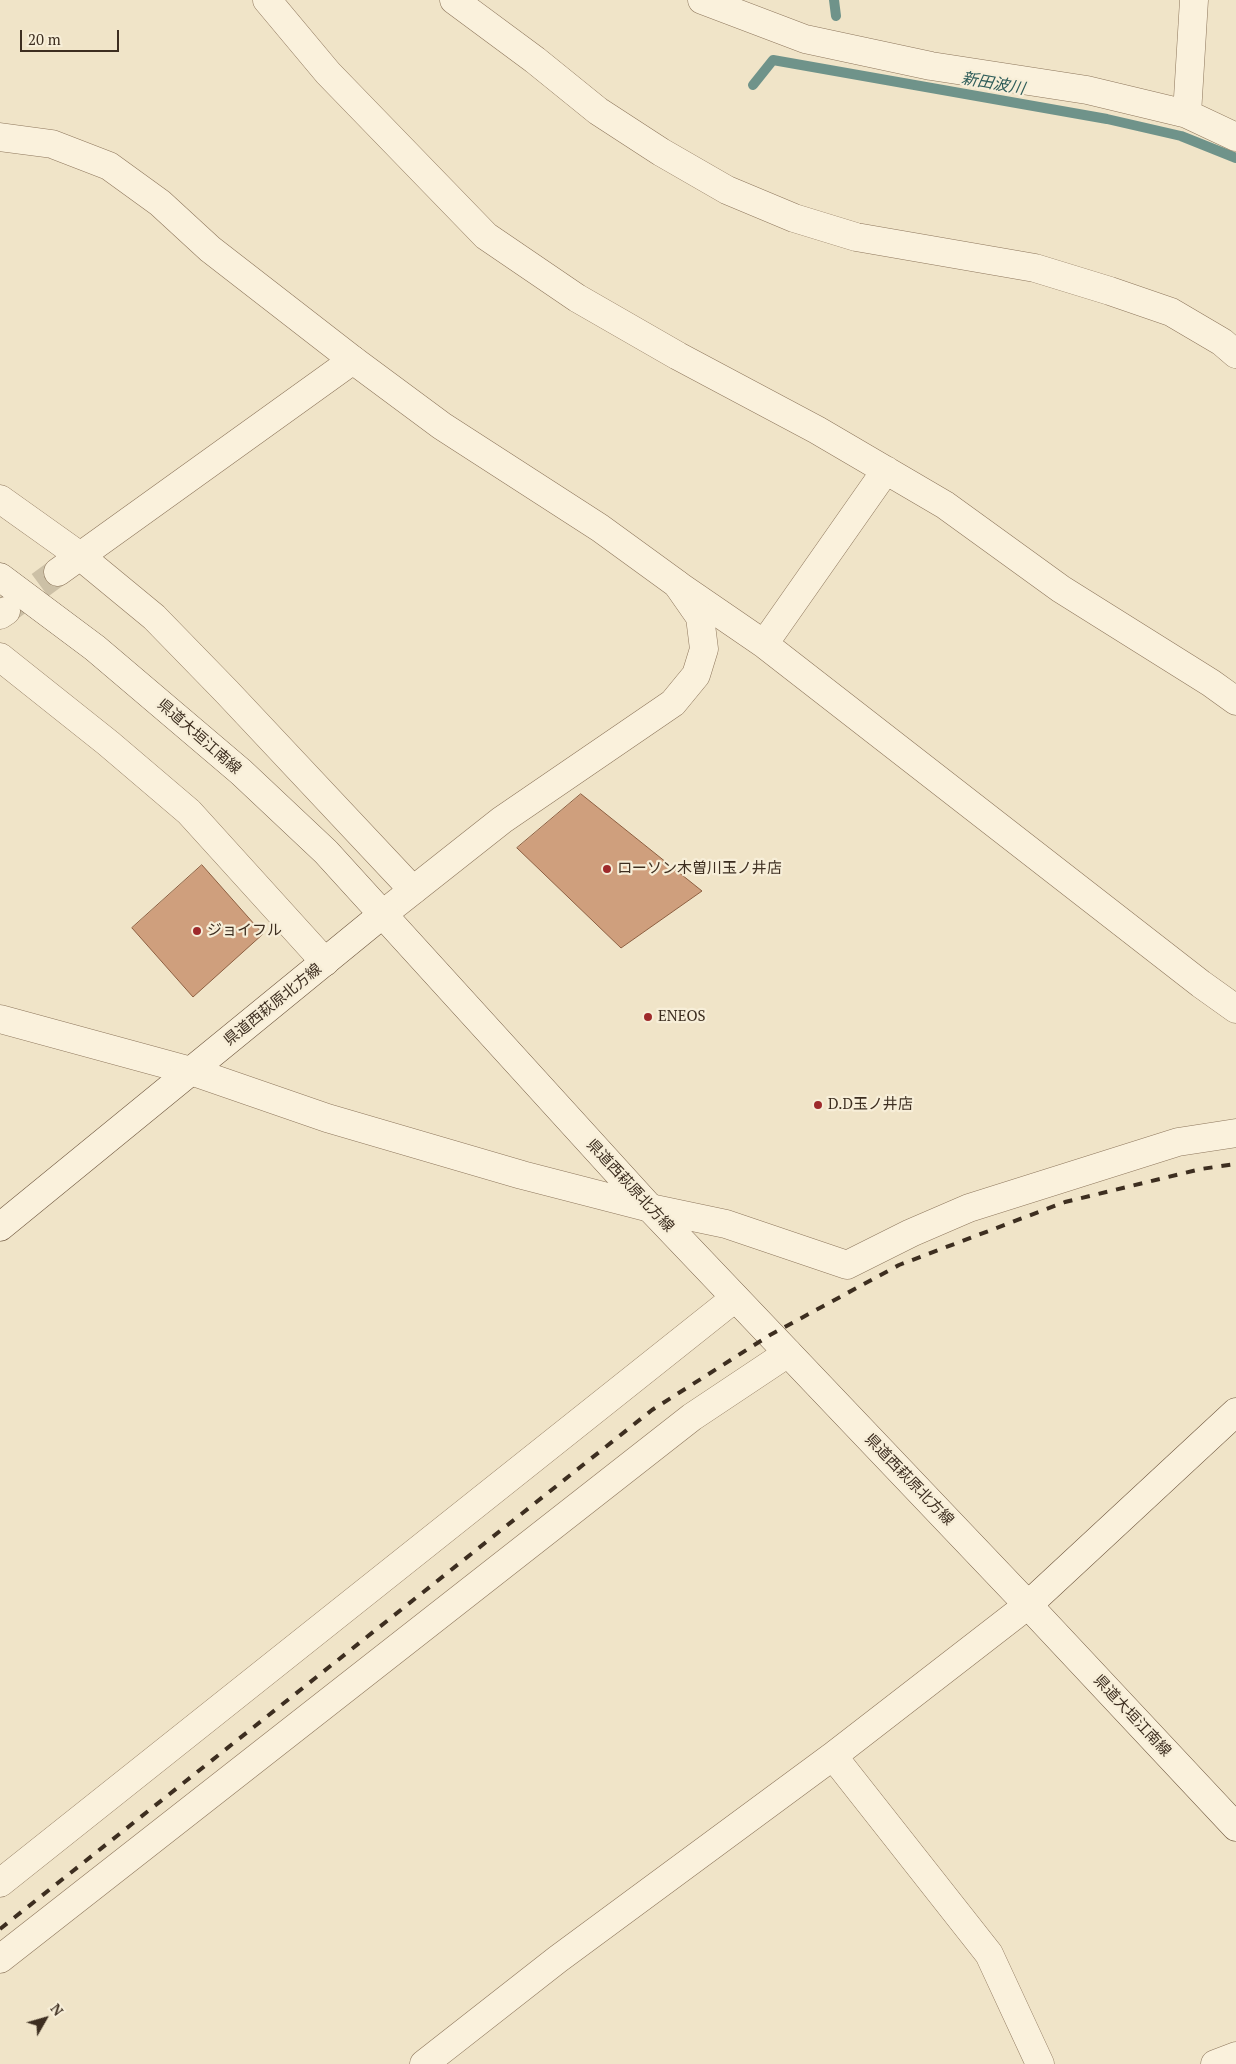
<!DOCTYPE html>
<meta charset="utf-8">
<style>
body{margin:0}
#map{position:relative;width:1236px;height:2064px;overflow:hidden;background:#f0e4c8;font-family:"PT Serif",serif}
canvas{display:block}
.north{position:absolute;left:20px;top:1994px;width:50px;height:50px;-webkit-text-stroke:4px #f7eed8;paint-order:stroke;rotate:52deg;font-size:14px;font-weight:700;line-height:20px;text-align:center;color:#3d2e20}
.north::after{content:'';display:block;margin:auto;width:18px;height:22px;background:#3d2e20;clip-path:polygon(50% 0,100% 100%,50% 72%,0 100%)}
.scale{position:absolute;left:20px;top:30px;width:99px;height:22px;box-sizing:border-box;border:2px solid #3d2e20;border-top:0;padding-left:6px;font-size:15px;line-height:18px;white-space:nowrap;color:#3d2e20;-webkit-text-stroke:4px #f7eed8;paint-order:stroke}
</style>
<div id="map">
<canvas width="1236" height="2064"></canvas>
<div class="north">N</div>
<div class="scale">20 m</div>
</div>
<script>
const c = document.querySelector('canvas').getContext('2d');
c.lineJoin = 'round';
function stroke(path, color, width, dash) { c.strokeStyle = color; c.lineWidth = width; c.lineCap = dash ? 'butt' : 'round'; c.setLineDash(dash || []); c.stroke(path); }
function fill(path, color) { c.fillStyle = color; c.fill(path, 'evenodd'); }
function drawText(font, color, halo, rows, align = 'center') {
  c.font = font + ' "PT Serif","Noto Sans JP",serif'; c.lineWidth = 4.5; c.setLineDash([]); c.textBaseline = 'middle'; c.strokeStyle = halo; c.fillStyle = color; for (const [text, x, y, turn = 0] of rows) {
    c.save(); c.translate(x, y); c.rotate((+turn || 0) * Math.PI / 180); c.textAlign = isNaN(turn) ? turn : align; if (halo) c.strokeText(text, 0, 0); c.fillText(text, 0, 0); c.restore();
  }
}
const stream = new Path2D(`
 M 834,0 L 836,16
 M 753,85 L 773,60 L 1107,119 L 1181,136 L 1236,158`);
const building = new Path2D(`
 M 581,794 L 702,891 L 621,948 L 517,848 Z
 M 202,865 L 263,934 L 193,997 L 132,928 Z`);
const minorTunnel = new Path2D(`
 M 6,610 L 58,572`);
const minor = new Path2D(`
 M 267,0 L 328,73 L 486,236 L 577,298 L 678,356 L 817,430 L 945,505 L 1061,589 L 1211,683 L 1236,701
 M 702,0 L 805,39 L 931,66 L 1087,90 L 1187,114 L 1236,137
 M 1187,114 L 1194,0
 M 0,499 L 80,556 L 154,617 L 227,692 L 413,890
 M 58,572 L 353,360
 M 678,585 L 764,644 L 1201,984 L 1236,1009
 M 0,615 L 6,611
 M 764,644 L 886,470
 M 0,657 L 108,743 L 189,812 L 325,962
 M 0,1019 L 191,1071 L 327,1118 L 522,1175 L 650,1208 L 726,1224 L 847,1265 L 911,1233 L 969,1208 L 1178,1142 L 1236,1133
 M 833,1756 L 989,1954 L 1040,2064
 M 0,1883 L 735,1298
 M 0,1959 L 692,1417 L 788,1353
 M 424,2064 L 558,1959 L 833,1756 L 1028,1605
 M 1215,2064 L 1236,2056`);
const tertiary = new Path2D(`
 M 454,0 L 535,60 L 598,111 L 661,152 L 727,190 L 794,218 L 856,237 L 1035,268 L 1110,291 L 1171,312 L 1222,342 L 1236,354
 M 0,137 L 52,144 L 109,166 L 160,203 L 210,249 L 353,360 L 442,426 L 600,528 L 677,584 L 700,617 L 704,649 L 696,675 L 673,703 L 502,820 L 383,914`);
const secondary = new Path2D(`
 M 0,577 L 95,648 L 241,772 L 326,852 L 650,1208 L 1028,1605 L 1236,1827
 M 0,1227 L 383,914
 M 1028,1605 L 1236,1412`);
const rail = new Path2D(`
 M 0,1929 L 652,1410 L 770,1335 L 899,1265 L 1065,1202 L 1201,1169 L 1236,1164`);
const markers = [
 [607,869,5,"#9e2a2b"],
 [197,931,5,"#9e2a2b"],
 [648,1017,5,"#9e2a2b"],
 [818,1105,5,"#9e2a2b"]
];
const streetNames = [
 ["県道大垣江南線",199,737,41],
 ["県道西萩原北方線",273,1005,-39],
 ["県道西萩原北方線",630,1186,47],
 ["県道西萩原北方線",909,1480,46],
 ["県道大垣江南線",1132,1716,47]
];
const poiNames = [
 ["ローソン木曽川玉ノ井店",617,869],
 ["ジョイフル",207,931],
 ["ENEOS",658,1017],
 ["D.D玉ノ井店",828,1105]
];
const waterNames = [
 ["新田波川",993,84,10]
];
stroke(stream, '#6f938a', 10);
fill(building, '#cf9f7d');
stroke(building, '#8d5f41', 1);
stroke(minorTunnel, '#ccc0a6', 28, [28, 14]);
stroke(minor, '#8d765c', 29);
stroke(tertiary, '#8d765c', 29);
stroke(secondary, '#6f573f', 29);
stroke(minor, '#faf1dc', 28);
stroke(tertiary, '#faf1dc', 28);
stroke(secondary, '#faf1dc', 28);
stroke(rail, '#3d2e20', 4, [9, 9]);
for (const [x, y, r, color] of markers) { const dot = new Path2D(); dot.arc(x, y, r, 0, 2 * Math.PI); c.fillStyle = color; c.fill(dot); stroke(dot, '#f7eed8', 2); }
drawText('15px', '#3d2e20', '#f7eed8', streetNames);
drawText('15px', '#3d2e20', '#f7eed8', poiNames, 'left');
drawText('italic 16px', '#2f5d5a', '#f7eed8', waterNames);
</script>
